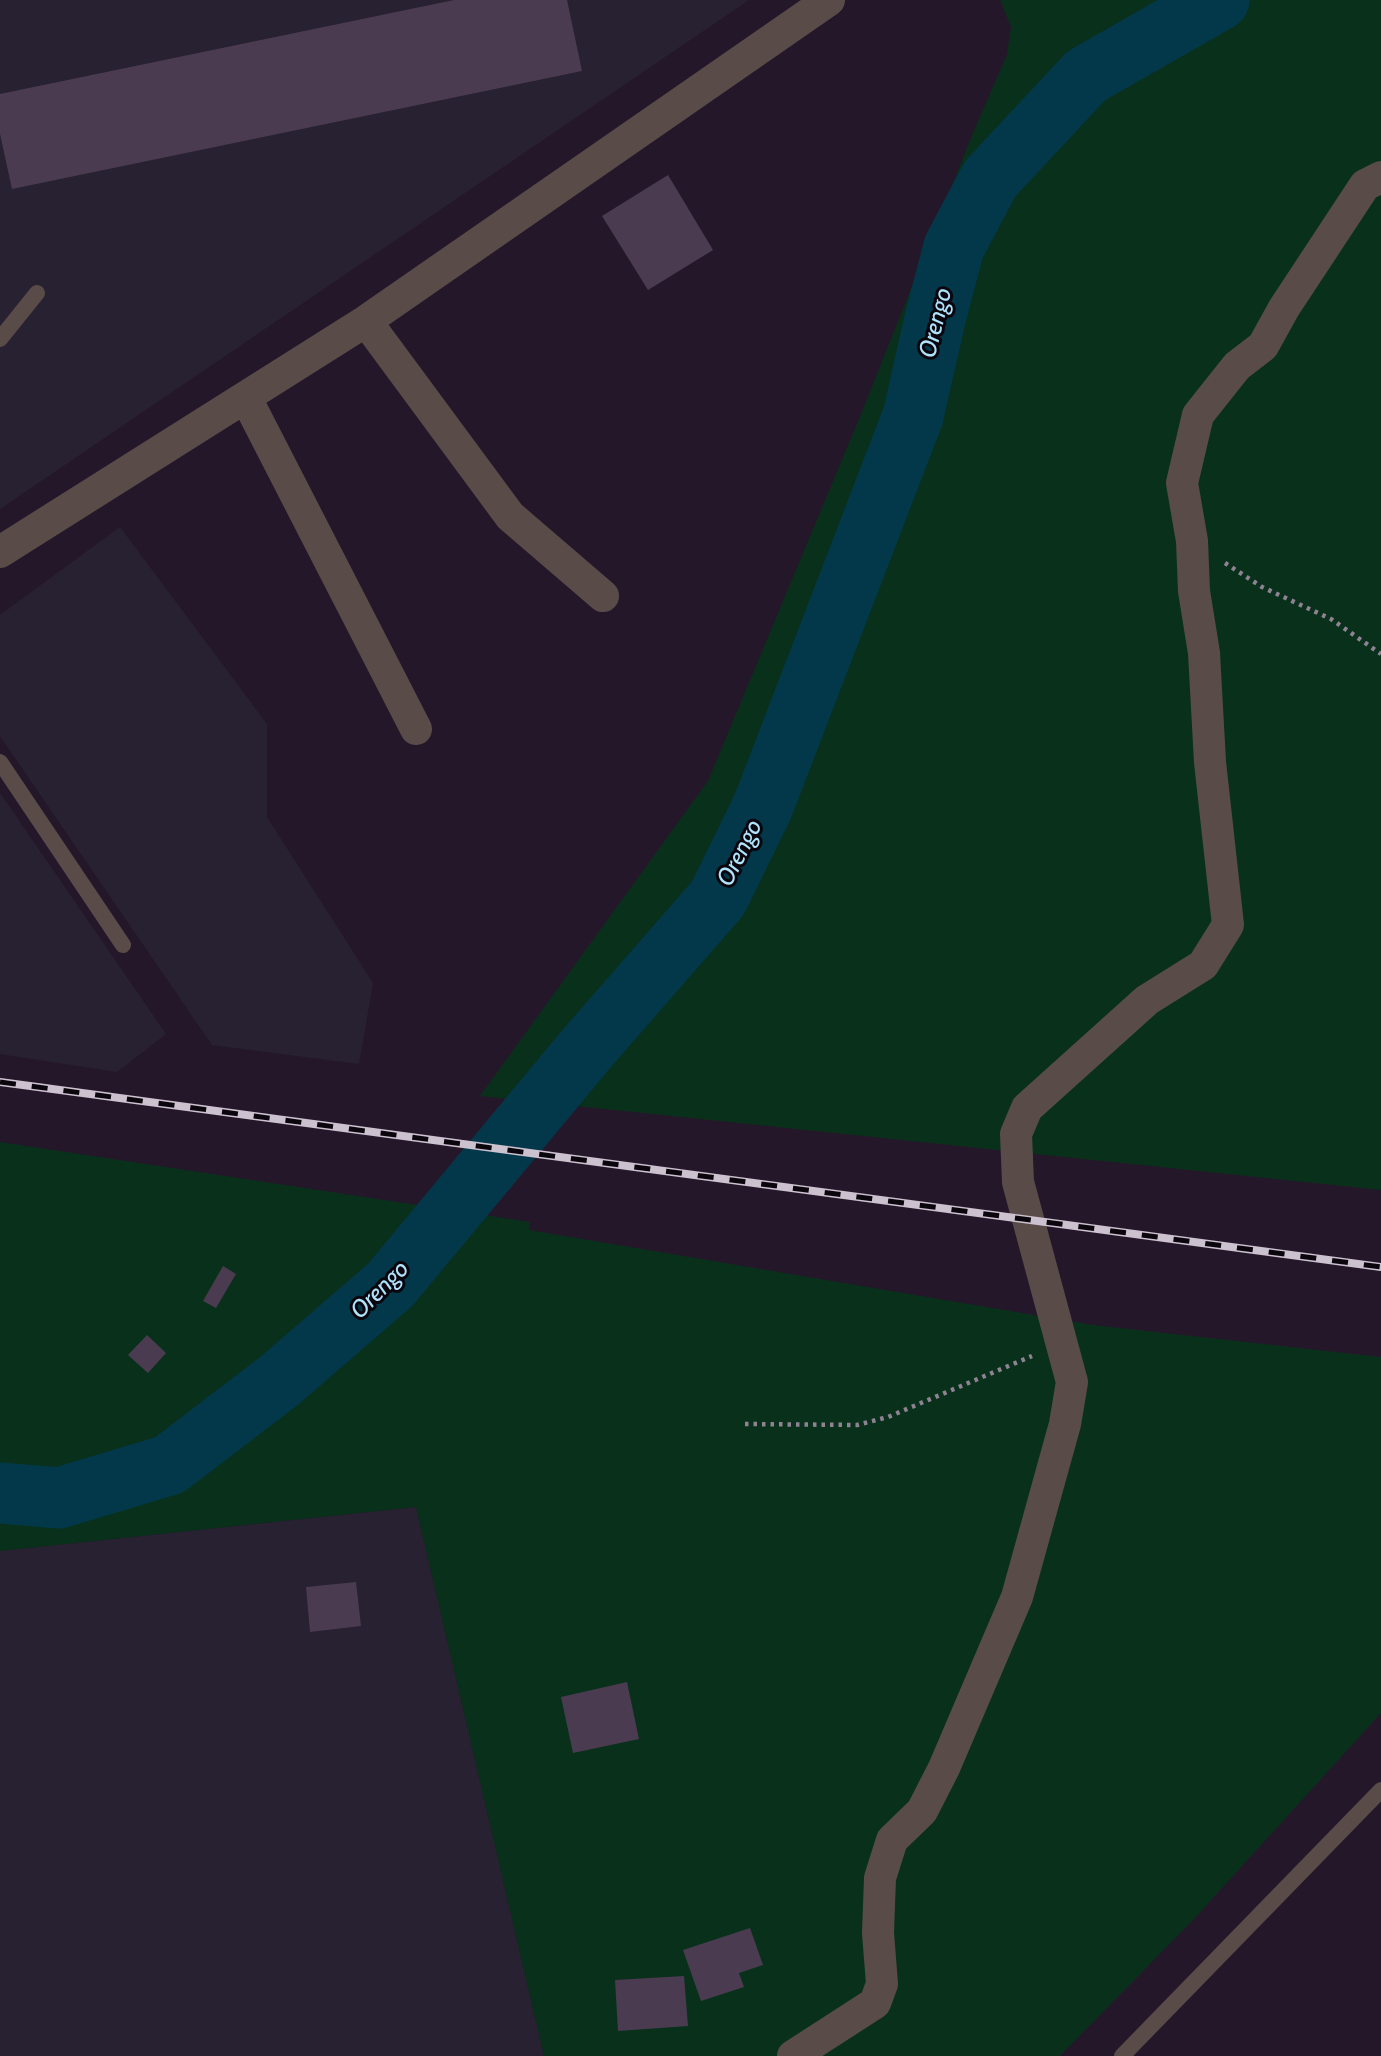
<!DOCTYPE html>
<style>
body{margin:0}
canvas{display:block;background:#25172a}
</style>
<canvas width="1381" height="2056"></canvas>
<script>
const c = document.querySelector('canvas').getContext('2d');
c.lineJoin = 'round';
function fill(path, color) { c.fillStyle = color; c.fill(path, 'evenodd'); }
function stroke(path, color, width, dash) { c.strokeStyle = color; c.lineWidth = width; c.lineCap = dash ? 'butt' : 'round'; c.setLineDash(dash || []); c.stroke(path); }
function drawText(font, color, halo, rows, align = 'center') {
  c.font = font + ' Cabin,sans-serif'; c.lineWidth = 6; c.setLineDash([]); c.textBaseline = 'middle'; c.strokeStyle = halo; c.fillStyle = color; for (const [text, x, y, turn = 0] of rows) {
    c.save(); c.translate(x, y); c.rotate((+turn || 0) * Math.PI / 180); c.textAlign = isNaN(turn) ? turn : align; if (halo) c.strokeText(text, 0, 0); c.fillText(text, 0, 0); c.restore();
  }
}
const industrial = new Path2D(`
 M 0,0 L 749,0 L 0,509 Z
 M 120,527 L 267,724 L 267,817 L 373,983 L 359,1064 L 212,1045 L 0,736 L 0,615 Z
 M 0,793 L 166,1034 L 117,1072 L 0,1054 Z
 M 416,1507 L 544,2056 L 0,2056 L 0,1551 Z`);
const green = new Path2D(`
 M 1000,0 L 1381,0 L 1381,1190 L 480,1096 L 708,781 L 862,412 L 973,133 L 1007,55 L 1011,27 Z
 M 0,1142 L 530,1222 L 529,1230 L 1093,1325 L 1381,1357 L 1381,1713 L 1193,1920 L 1060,2056 L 544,2056 L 416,1507 L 0,1551 Z`);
const river = new Path2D(`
 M 0,1493 L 59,1498 L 169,1465 L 279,1381 L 390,1285 L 588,1047 L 718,898 L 763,806 L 913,416 L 935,319 L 954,247 L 990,179 L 1086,76 L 1219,0`);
const building = new Path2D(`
 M 454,0 L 567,0 L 582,71 L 12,189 L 0,134 L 0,94 Z
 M 668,175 L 713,250 L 648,290 L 602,216 Z
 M 223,1266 L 236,1274 L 216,1308 L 203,1301 Z
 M 147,1335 L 166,1353 L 148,1373 L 128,1355 Z
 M 356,1582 L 361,1626 L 310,1632 L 306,1587 Z
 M 627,1682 L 639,1739 L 573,1753 L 561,1697 Z
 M 750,1928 L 763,1965 L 739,1973 L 744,1987 L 701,2001 L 683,1950 Z
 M 684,1976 L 688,2026 L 618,2031 L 615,1980 Z`);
const path = new Path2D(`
 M 1225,563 L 1262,587 L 1331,619 L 1381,654
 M 745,1424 L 857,1425 L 888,1417 L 1032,1356`);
const lane = new Path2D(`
 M 0,339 L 37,293
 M 0,762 L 123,945
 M 1122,2056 L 1381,1790`);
const street = new Path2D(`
 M 366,321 L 510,516 L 603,596
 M 246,398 L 416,729
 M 0,552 L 366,321 L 829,0
 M 793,2056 L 875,2003 L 882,1984 L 878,1933 L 880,1878 L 892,1840 L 922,1811 L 944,1768 L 1017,1597 L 1065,1424 L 1072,1382 L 1018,1182 L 1016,1134 L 1027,1108 L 1147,1000 L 1203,965 L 1228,925 L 1210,762 L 1204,653 L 1194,591 L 1192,541 L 1182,483 L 1198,415 L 1237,366 L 1263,346 L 1284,308 L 1365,185 L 1381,177`);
const rail = new Path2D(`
 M 0,1082 L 1381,1267`);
const waterNames = [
 ["Orengo",936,323,-76],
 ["Orengo",740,853,-63],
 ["Orengo",380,1290,-45]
];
fill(industrial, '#272131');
fill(green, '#09301b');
stroke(river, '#02384a', 61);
fill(building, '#4b3b50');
stroke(path, '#8f8393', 4.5, [3.5, 5]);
stroke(lane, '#594c48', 16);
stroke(street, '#594c48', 32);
stroke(rail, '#ccc1cf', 8);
stroke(rail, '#0b060d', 5, [16]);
drawText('italic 24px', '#afe3fb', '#0b060d', waterNames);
</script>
